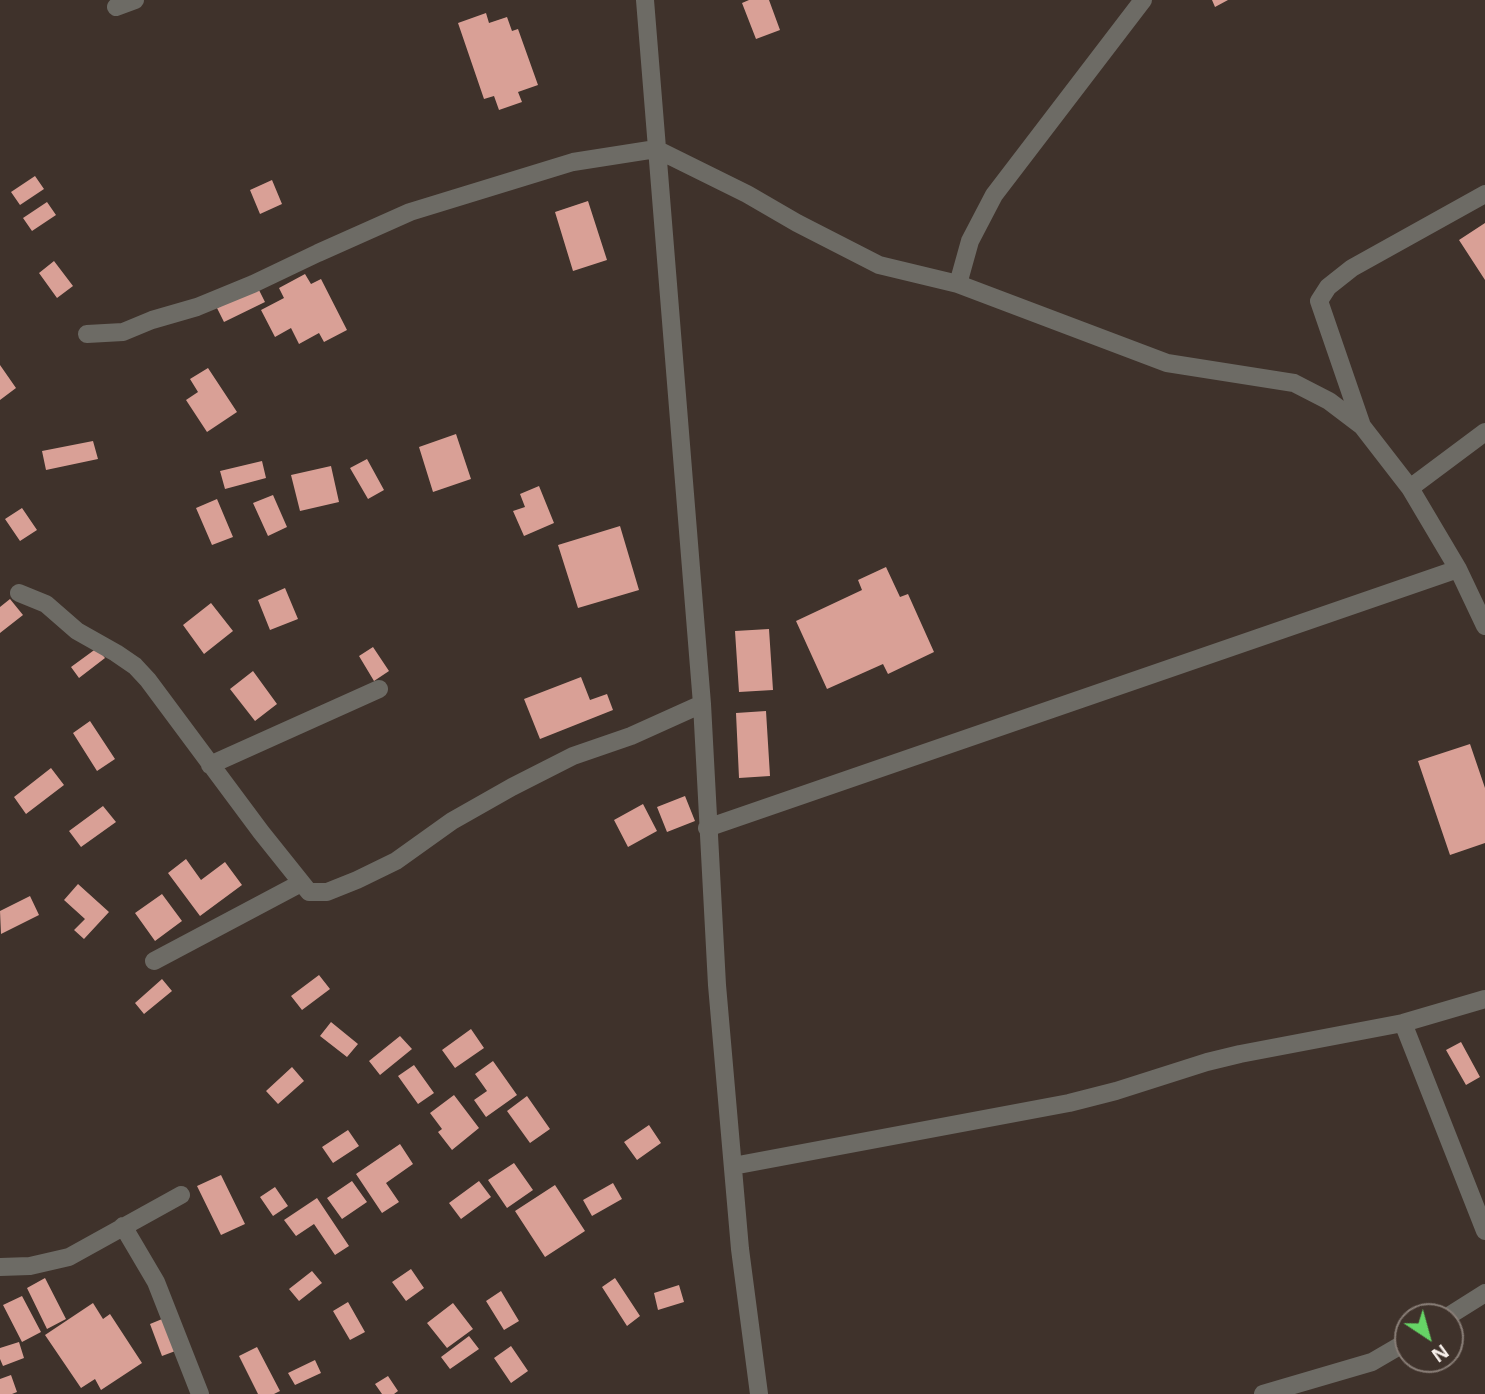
<!DOCTYPE html>
<style>
body{margin:0}
#map{position:relative;width:1485px;height:1394px;overflow:hidden;background:#3f322b;font-family:"Open Sans",sans-serif}
canvas{display:block}
.north{position:absolute;left:1394px;top:1303px;width:70px;height:70px;box-sizing:border-box;background:#3f322b;border:2px solid #897e77;border-radius:50%;rotate:144deg;font-size:19px;font-weight:700;line-height:28px;text-align:center;color:#f7efea}
.north::after{content:'';display:block;margin:auto;width:24px;height:32px;background:#66d466;clip-path:polygon(50% 0,100% 100%,50% 72%,0 100%)}
</style>
<div id="map">
<canvas width="1485" height="1394"></canvas>
<div class="north">N</div>
</div>
<script>
const c = document.querySelector('canvas').getContext('2d');
c.lineJoin = 'round';
function fill(path, color) { c.fillStyle = color; c.fill(path, 'evenodd'); }
function stroke(path, color, width, dash) { c.strokeStyle = color; c.lineWidth = width; c.lineCap = dash ? 'butt' : 'round'; c.setLineDash(dash || []); c.stroke(path); }
const building = new Path2D(`
 M 749,0 L 769,0 L 780,30 L 756,39 L 742,3 Z
 M 1212,0 L 1228,0 L 1215,7 Z
 M 486,13 L 489,23 L 507,17 L 512,31 L 518,29 L 538,85 L 518,92 L 522,102 L 499,110 L 494,96 L 484,99 L 458,23 Z
 M 35,176 L 44,189 L 20,205 L 11,192 Z
 M 272,180 L 282,204 L 260,214 L 250,190 Z
 M 588,201 L 607,260 L 573,271 L 555,212 Z
 M 47,202 L 56,215 L 32,231 L 23,218 Z
 M 1485,223 L 1485,280 L 1459,240 Z
 M 54,261 L 73,286 L 57,298 L 39,273 Z
 M 305,274 L 311,284 L 321,279 L 347,330 L 324,342 L 319,333 L 299,344 L 291,328 L 275,337 L 261,310 L 284,298 L 279,288 Z
 M 258,288 L 265,302 L 224,322 L 217,308 Z
 M 0,365 L 16,388 L 0,400 Z
 M 208,368 L 237,412 L 207,432 L 186,400 L 198,392 L 190,379 Z
 M 456,434 L 471,479 L 433,492 L 419,447 Z
 M 93,441 L 98,459 L 46,470 L 42,451 Z
 M 367,459 L 384,490 L 368,499 L 350,468 Z
 M 262,461 L 266,478 L 225,489 L 220,471 Z
 M 331,466 L 339,502 L 300,511 L 291,475 Z
 M 539,486 L 554,523 L 524,536 L 513,511 L 525,507 L 520,494 Z
 M 273,495 L 287,527 L 268,536 L 253,503 Z
 M 217,499 L 233,537 L 212,545 L 196,508 Z
 M 22,508 L 37,530 L 20,541 L 5,519 Z
 M 620,526 L 639,590 L 578,608 L 558,545 Z
 M 886,567 L 900,597 L 908,594 L 934,652 L 888,674 L 883,664 L 827,689 L 796,621 L 862,590 L 858,580 Z
 M 285,588 L 298,619 L 270,630 L 258,600 Z
 M 10,599 L 23,615 L 0,633 L 0,607 Z
 M 211,603 L 233,631 L 204,654 L 183,625 Z
 M 769,629 L 773,690 L 739,692 L 735,631 Z
 M 373,647 L 389,671 L 374,681 L 359,656 Z
 M 97,648 L 105,658 L 79,678 L 71,667 Z
 M 253,671 L 277,704 L 255,721 L 230,689 Z
 M 581,677 L 590,700 L 607,694 L 613,710 L 540,739 L 524,699 Z
 M 766,711 L 770,776 L 739,778 L 736,713 Z
 M 90,721 L 115,759 L 97,771 L 73,733 Z
 M 1470,744 L 1485,788 L 1485,843 L 1450,855 L 1418,761 Z
 M 51,768 L 64,785 L 26,814 L 14,797 Z
 M 685,796 L 695,821 L 667,832 L 657,807 Z
 M 643,804 L 657,831 L 628,847 L 614,820 Z
 M 103,806 L 116,822 L 81,847 L 69,831 Z
 M 186,859 L 201,880 L 225,862 L 242,885 L 200,916 L 168,873 Z
 M 78,884 L 109,912 L 84,939 L 74,930 L 85,919 L 64,900 Z
 M 162,894 L 182,921 L 155,941 L 135,913 Z
 M 30,896 L 39,915 L 1,934 L 0,911 Z
 M 319,975 L 330,989 L 302,1010 L 291,996 Z
 M 162,979 L 172,991 L 144,1014 L 135,1003 Z
 M 331,1022 L 358,1044 L 347,1057 L 320,1036 Z
 M 471,1029 L 484,1048 L 455,1068 L 442,1050 Z
 M 400,1036 L 412,1049 L 380,1075 L 369,1061 Z
 M 1461,1042 L 1480,1077 L 1466,1085 L 1446,1050 Z
 M 493,1061 L 517,1095 L 486,1117 L 474,1100 L 487,1091 L 475,1074 Z
 M 414,1065 L 434,1093 L 418,1104 L 398,1076 Z
 M 292,1067 L 304,1081 L 278,1104 L 266,1091 Z
 M 454,1095 L 479,1128 L 452,1150 L 438,1132 L 442,1129 L 430,1113 Z
 M 527,1096 L 550,1129 L 530,1143 L 507,1111 Z
 M 649,1125 L 661,1143 L 637,1160 L 624,1142 Z
 M 348,1130 L 359,1146 L 333,1163 L 322,1147 Z
 M 400,1144 L 413,1164 L 386,1183 L 399,1202 L 382,1213 L 356,1174 Z
 M 514,1163 L 533,1190 L 507,1208 L 488,1180 Z
 M 221,1175 L 245,1224 L 221,1235 L 197,1186 Z
 M 352,1181 L 367,1202 L 342,1219 L 327,1198 Z
 M 479,1181 L 491,1197 L 461,1219 L 449,1203 Z
 M 613,1183 L 622,1199 L 592,1216 L 583,1200 Z
 M 555,1185 L 585,1231 L 545,1257 L 515,1211 Z
 M 275,1187 L 288,1206 L 273,1216 L 260,1197 Z
 M 317,1198 L 349,1246 L 335,1255 L 314,1224 L 296,1236 L 284,1220 Z
 M 411,1269 L 424,1288 L 406,1301 L 392,1282 Z
 M 312,1271 L 322,1283 L 299,1301 L 289,1289 Z
 M 45,1278 L 66,1319 L 47,1329 L 27,1288 Z
 M 615,1278 L 640,1316 L 627,1326 L 602,1287 Z
 M 679,1285 L 684,1302 L 658,1310 L 654,1293 Z
 M 501,1291 L 519,1321 L 504,1330 L 486,1301 Z
 M 22,1296 L 41,1332 L 22,1342 L 3,1305 Z
 M 348,1302 L 365,1332 L 350,1340 L 333,1311 Z
 M 93,1303 L 103,1319 L 110,1314 L 142,1363 L 101,1390 L 95,1379 L 81,1388 L 45,1335 Z
 M 453,1303 L 473,1329 L 447,1348 L 427,1323 Z
 M 167,1317 L 178,1350 L 162,1356 L 150,1324 Z
 M 469,1336 L 479,1349 L 450,1369 L 441,1357 Z
 M 19,1342 L 24,1358 L 3,1366 L 0,1359 L 0,1348 Z
 M 511,1346 L 528,1371 L 511,1383 L 494,1358 Z
 M 257,1347 L 280,1391 L 274,1394 L 258,1394 L 239,1356 Z
 M 315,1360 L 321,1373 L 295,1385 L 288,1373 Z
 M 11,1375 L 17,1392 L 12,1394 L 0,1394 L 0,1379 Z
 M 388,1376 L 398,1391 L 394,1394 L 382,1394 L 375,1384 Z`);
const minor = new Path2D(`
 M 645,0 L 702,704 L 717,985 L 740,1249 L 759,1394
 M 116,7 L 135,0
 M 958,284 L 970,241 L 994,195 L 1143,0
 M 87,334 L 123,332 L 152,320 L 197,307 L 253,284 L 318,253 L 410,212 L 573,162 L 656,149 L 747,194 L 797,223 L 879,265 L 958,284 L 1167,363 L 1294,383 L 1329,401 L 1362,426 L 1410,488 L 1458,569 L 1485,626
 M 1362,426 L 1319,301 L 1328,287 L 1352,268 L 1485,194
 M 1410,488 L 1485,432
 M 19,593 L 46,604 L 77,631 L 116,653 L 135,666 L 148,680 L 261,832 L 309,892 L 327,892 L 357,880 L 396,861 L 452,821 L 512,787 L 573,756 L 631,736 L 702,704
 M 210,765 L 379,689
 M 707,828 L 1458,569
 M 154,961 L 301,883
 M 1403,1023 L 1485,1231
 M 733,1166 L 1069,1103 L 1116,1091 L 1207,1062 L 1240,1054 L 1403,1023 L 1485,999
 M 123,1226 L 156,1282 L 200,1394
 M 0,1267 L 30,1266 L 69,1257 L 181,1195
 M 1447,1317 L 1485,1293
 M 1263,1394 L 1372,1362 L 1408,1341`);
fill(building, '#d9a096');
stroke(minor, '#6d6b65', 18);
</script>
